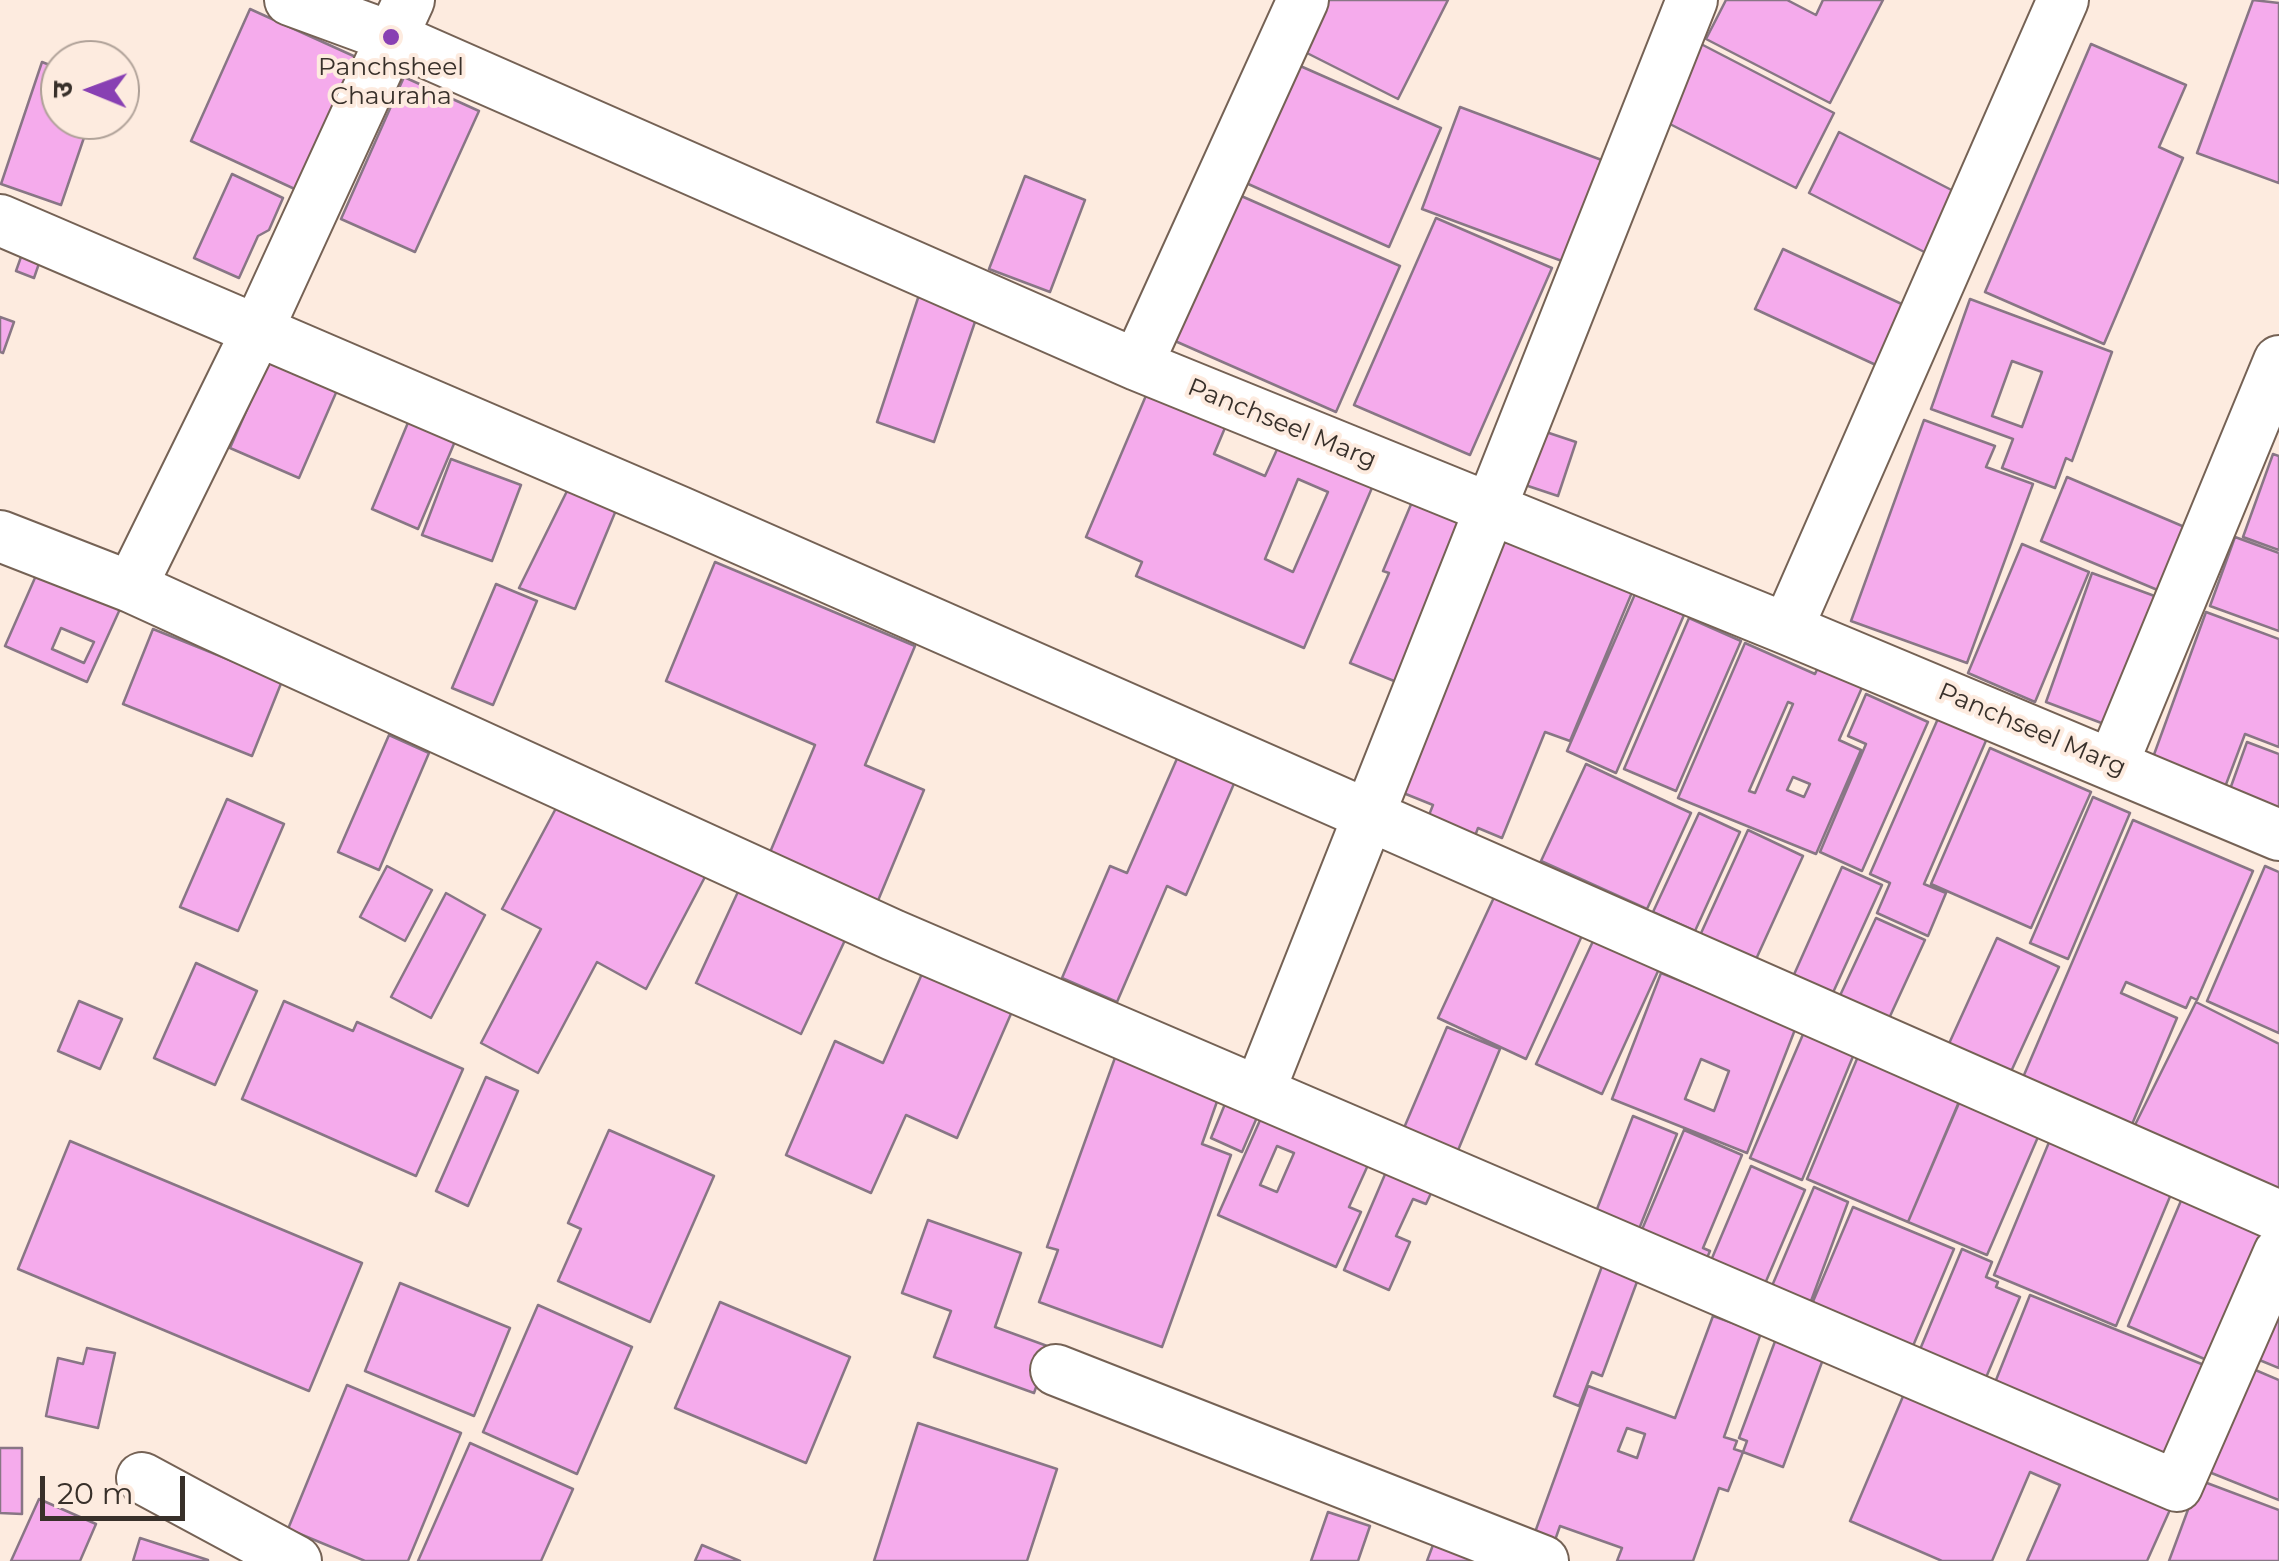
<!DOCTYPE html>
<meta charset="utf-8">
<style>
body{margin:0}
#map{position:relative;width:2279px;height:1561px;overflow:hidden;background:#fdebdf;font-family:Montserrat,"Noto Sans Devanagari",sans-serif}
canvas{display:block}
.north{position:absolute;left:40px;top:40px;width:100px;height:100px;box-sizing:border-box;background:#fdebdf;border:2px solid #aea097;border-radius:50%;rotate:271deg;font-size:28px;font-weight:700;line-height:40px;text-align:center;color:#38302a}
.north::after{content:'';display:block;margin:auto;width:35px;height:45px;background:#8840b3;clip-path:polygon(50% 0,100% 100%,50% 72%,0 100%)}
.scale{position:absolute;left:40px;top:1476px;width:145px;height:45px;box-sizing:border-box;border:5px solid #38302a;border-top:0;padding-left:12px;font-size:30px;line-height:35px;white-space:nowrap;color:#38302a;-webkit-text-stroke:8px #fdebdf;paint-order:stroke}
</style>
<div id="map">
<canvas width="2279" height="1561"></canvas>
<div class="north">उ</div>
<div class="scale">20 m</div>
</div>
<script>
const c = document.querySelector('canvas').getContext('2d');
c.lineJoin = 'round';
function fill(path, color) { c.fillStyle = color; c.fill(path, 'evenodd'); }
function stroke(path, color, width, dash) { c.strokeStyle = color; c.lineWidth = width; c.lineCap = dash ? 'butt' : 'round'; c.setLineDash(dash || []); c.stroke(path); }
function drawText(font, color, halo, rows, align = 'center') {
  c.font = font + ' Montserrat,sans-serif'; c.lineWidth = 8; c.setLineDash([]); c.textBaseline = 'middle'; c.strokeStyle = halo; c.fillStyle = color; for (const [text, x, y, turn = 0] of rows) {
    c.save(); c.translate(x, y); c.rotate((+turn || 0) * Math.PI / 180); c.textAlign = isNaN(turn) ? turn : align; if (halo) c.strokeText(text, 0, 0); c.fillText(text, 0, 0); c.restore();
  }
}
const building = new Path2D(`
 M 1326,0 L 1448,0 L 1398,99 L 1301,50 Z
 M 1726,0 L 1787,0 L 1816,15 L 1823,0 L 1883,0 L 1830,103 L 1706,39 Z
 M 2253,0 L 2279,3 L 2279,183 L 2197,153 Z
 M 250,9 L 358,58 L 299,191 L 191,141 Z
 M 1701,44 L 1834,113 L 1796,188 L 1662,120 Z
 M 2091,44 L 2186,85 L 2159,147 L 2183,158 L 2104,344 L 1985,292 Z
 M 42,62 L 60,69 L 60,120 L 90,120 L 61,205 L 1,184 Z
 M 1298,65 L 1441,128 L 1389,247 L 1246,183 Z
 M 404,77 L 479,111 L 415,252 L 341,219 Z
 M 1460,107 L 1607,162 L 1570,264 L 1422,209 Z
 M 1839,132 L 1967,198 L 1936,258 L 1809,193 Z
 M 232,174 L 283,198 L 269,230 L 258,236 L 239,278 L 194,258 Z
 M 1025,176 L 1085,200 L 1050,292 L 989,269 Z
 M 1239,195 L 1400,266 L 1336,412 L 1175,341 Z
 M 1436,218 L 1552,268 L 1470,455 L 1354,405 Z
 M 27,240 L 45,246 L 34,278 L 16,271 Z
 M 1783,249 L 1919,312 L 1891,372 L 1755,309 Z
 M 919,295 L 977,316 L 934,442 L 877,422 Z
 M 1970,299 L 2112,352 L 2072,461 L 2066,458 L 2055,488 L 2002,468 L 2013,439 L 1931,409 ZM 2012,361 L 2042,372 L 2022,427 L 1992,416 Z
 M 0,317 L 14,322 L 3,353 L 0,352 Z
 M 277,341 L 345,372 L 299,478 L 230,448 Z
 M 1153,379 L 1377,476 L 1304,648 L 1136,576 L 1142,562 L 1086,537 ZM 1227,423 L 1279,445 L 1265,476 L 1214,454 ZM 1298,479 L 1328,492 L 1293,572 L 1265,559 Z
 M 417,401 L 464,420 L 418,529 L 372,509 Z
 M 1924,420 L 1995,446 L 1986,467 L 2033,484 L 1967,663 L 1851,621 Z
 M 1534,428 L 1576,442 L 1558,496 L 1516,482 Z
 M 2273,454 L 2279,456 L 2279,550 L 2243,537 Z
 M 451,459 L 521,485 L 492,561 L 422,535 Z
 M 2067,477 L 2194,531 L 2167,594 L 2041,541 Z
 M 571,483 L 619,503 L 575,609 L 519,588 Z
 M 1412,502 L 1466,526 L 1399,683 L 1350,663 L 1389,573 L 1383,571 Z
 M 1497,518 L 1638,578 L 1570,741 L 1545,732 L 1502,838 L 1478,828 L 1470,849 L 1423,830 L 1433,805 L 1386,786 Z
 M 2235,537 L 2279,553 L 2279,631 L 2210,606 Z
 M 2022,544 L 2089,572 L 2035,702 L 1968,673 Z
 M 715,562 L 915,646 L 865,765 L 924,790 L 872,915 L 763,869 L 815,745 L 666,681 Z
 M 38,571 L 120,609 L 87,682 L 5,646 ZM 61,628 L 94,642 L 84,663 L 52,649 Z
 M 2092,573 L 2160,598 L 2112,727 L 2046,702 Z
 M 496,584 L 537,601 L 493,705 L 452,688 Z
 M 1635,594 L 1684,615 L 1616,773 L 1567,751 Z
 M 2206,612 L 2279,639 L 2279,747 L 2245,734 L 2225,787 L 2152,760 Z
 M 1689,618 L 1741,641 L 1676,791 L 1624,769 Z
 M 153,629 L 282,681 L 252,756 L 123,704 Z
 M 1745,643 L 1815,674 L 1820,663 L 1864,683 L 1839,740 L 1861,750 L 1816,854 L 1678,798 ZM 1788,702 L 1793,704 L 1755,793 L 1749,791 ZM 1793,777 L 1810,784 L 1804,797 L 1787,790 Z
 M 1866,694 L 1928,722 L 1862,871 L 1820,852 L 1866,744 L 1848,736 Z
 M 1940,714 L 1988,736 L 1924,884 L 1946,893 L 1928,936 L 1877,913 L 1890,883 L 1870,874 Z
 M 389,735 L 429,753 L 379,870 L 338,852 Z
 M 2247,742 L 2279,754 L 2279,810 L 2229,792 Z
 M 1990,748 L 2091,792 L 2031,928 L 1931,884 Z
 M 1179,754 L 1236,779 L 1186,895 L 1167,886 L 1117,1002 L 1062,978 L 1110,866 L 1127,873 Z
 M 1586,764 L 1691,813 L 1647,909 L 1541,861 Z
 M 562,797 L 706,875 L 646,989 L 597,962 L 538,1073 L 481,1043 L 541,929 L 502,909 Z
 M 2093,797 L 2130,813 L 2068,959 L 2030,943 Z
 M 227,799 L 284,824 L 238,931 L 180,907 Z
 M 1699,813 L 1740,832 L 1695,931 L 1653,912 Z
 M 2133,820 L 2253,871 L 2197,1000 L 2191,997 L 2186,1008 L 2126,982 L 2121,993 L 2177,1018 L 2130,1129 L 2021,1082 Z
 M 1748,830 L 1803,856 L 1752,968 L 1697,942 Z
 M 387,866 L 432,890 L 405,941 L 360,917 Z
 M 2265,866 L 2279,872 L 2279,1033 L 2207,1001 Z
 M 1842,867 L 1882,885 L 1831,997 L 1792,979 Z
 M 748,870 L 854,921 L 801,1034 L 696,983 Z
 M 1503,878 L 1590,918 L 1526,1059 L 1438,1018 Z
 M 446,893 L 485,915 L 431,1018 L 391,997 Z
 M 1876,918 L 1925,940 L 1886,1025 L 1837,1002 Z
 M 1997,938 L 2059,967 L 2009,1076 L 1947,1048 Z
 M 1594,939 L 1659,969 L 1602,1094 L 1536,1064 Z
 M 928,960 L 1017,1000 L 957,1138 L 906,1115 L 871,1193 L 786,1155 L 835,1041 L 883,1063 Z
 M 196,963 L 257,991 L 215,1085 L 154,1058 Z
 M 1661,973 L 1796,1027 L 1747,1153 L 1612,1099 ZM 1701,1059 L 1729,1071 L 1714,1111 L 1685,1099 Z
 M 79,1001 L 122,1019 L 100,1069 L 58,1051 Z
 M 284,1001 L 353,1031 L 357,1022 L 463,1069 L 416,1176 L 242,1099 Z
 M 2196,1002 L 2279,1044 L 2279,1204 L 2130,1135 Z
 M 1447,1027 L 1500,1049 L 1449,1172 L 1395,1149 Z
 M 1804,1032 L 1854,1054 L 1802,1180 L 1750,1158 Z
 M 1121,1041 L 1225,1079 L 1202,1144 L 1231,1155 L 1162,1347 L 1039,1302 L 1058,1250 L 1047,1247 Z
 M 1859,1054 L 1961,1097 L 1908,1222 L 1807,1179 Z
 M 486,1077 L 518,1091 L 468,1206 L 436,1191 Z
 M 1232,1087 L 1264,1101 L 1242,1152 L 1211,1138 Z
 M 1962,1096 L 2041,1130 L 1987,1255 L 1908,1222 Z
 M 1633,1116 L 1677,1134 L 1635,1239 L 1592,1222 Z
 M 1261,1118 L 1368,1165 L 1349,1207 L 1361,1212 L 1336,1267 L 1218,1215 ZM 1277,1146 L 1294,1153 L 1277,1192 L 1260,1185 Z
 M 609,1130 L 714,1176 L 650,1322 L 558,1281 L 581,1229 L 568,1223 Z
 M 1684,1130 L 1742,1155 L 1703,1248 L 1710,1251 L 1703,1267 L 1638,1239 Z
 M 2052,1135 L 2174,1187 L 2116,1326 L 1994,1275 Z
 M 70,1141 L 362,1263 L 309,1391 L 18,1269 Z
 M 1751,1166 L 1805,1190 L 1761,1293 L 1707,1270 Z
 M 1386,1172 L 1432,1191 L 1426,1204 L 1413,1199 L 1396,1236 L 1410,1242 L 1389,1290 L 1344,1270 Z
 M 1814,1187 L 1848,1202 L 1808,1309 L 1769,1293 Z
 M 2183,1196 L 2270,1232 L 2216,1364 L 2128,1326 Z
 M 1853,1207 L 1954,1249 L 1910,1353 L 1809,1311 Z
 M 928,1220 L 1021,1253 L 995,1327 L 1050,1347 L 1034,1393 L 934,1357 L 951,1311 L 902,1293 Z
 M 1962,1249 L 1992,1262 L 1986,1277 L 1998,1282 L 1996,1287 L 2020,1297 L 1982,1387 L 1916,1359 Z
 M 1608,1250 L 1644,1263 L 1602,1376 L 1592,1372 L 1579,1406 L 1554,1396 Z
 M 400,1283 L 510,1328 L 474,1416 L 365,1371 Z
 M 2030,1295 L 2214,1369 L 2172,1471 L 1988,1400 Z
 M 720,1302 L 850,1357 L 806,1463 L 675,1408 Z
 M 538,1305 L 632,1347 L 577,1474 L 483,1432 Z
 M 2279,1305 L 2279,1368 L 2257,1359 Z
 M 1713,1316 L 1761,1333 L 1724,1437 L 1737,1441 L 1734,1449 L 1743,1452 L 1728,1491 L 1719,1488 L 1693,1561 L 1617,1561 L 1622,1548 L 1560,1526 L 1554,1543 L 1534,1535 L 1588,1386 L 1675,1418 Z
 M 1777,1336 L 1825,1354 L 1783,1467 L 1743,1452 L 1747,1441 L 1739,1438 Z
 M 87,1348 L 115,1353 L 98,1428 L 46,1416 L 58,1358 L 83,1364 Z
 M 2246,1366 L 2279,1380 L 2279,1500 L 2204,1470 Z
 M 347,1385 L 461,1433 L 408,1561 L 365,1561 L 288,1529 Z
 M 1907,1387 L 2173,1503 L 2147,1561 L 2027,1561 L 2060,1485 L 2030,1472 L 1992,1561 L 1942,1561 L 1850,1521 Z
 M 918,1423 L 1057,1469 L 1027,1561 L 874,1561 Z
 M 1627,1428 L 1645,1434 L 1637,1458 L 1618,1451 Z
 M 470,1443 L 573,1489 L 541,1561 L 418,1561 Z
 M 0,1448 L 22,1448 L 22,1514 L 0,1513 Z
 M 2199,1480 L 2279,1510 L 2279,1561 L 2169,1561 Z
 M 39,1499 L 96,1524 L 80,1561 L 11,1561 Z
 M 1328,1512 L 1370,1526 L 1358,1561 L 1311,1561 Z
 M 140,1538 L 208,1560 L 208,1561 L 133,1561 Z
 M 702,1545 L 740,1561 L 695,1561 Z
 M 1433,1545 L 1472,1559 L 1472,1561 L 1427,1561 Z`);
const street = new Path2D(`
 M 290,0 L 391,37 L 1137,365 L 1787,629 L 2279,835
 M 409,0 L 258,329 L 131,587 L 893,935 L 2177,1486 L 2279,1253
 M 0,220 L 680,512 L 2279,1216
 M 1137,365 L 1303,0
 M 0,536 L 131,587
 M 1787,629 L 2063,0
 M 2113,763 L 2279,361
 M 1259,1092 L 1692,0
 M 1056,1370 L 1543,1561
 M 142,1478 L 296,1561`);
const markers = [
 [391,37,10,"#8840b3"]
];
const poiNames = [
 ["Panchsheel",391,68],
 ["Chauraha",391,97]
];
const streetNames = [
 ["Panchseel Marg",1282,424,22],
 ["Panchseel Marg",2032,730,23]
];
fill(building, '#f5abec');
stroke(building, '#887685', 2.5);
stroke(street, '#756255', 54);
stroke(street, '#fff', 50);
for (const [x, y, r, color] of markers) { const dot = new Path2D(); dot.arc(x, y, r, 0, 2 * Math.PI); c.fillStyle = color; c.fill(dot); stroke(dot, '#fdebdf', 4); }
drawText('25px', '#38302a', '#fdebdf', poiNames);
drawText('25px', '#38302a', '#fdebdf', streetNames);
</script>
